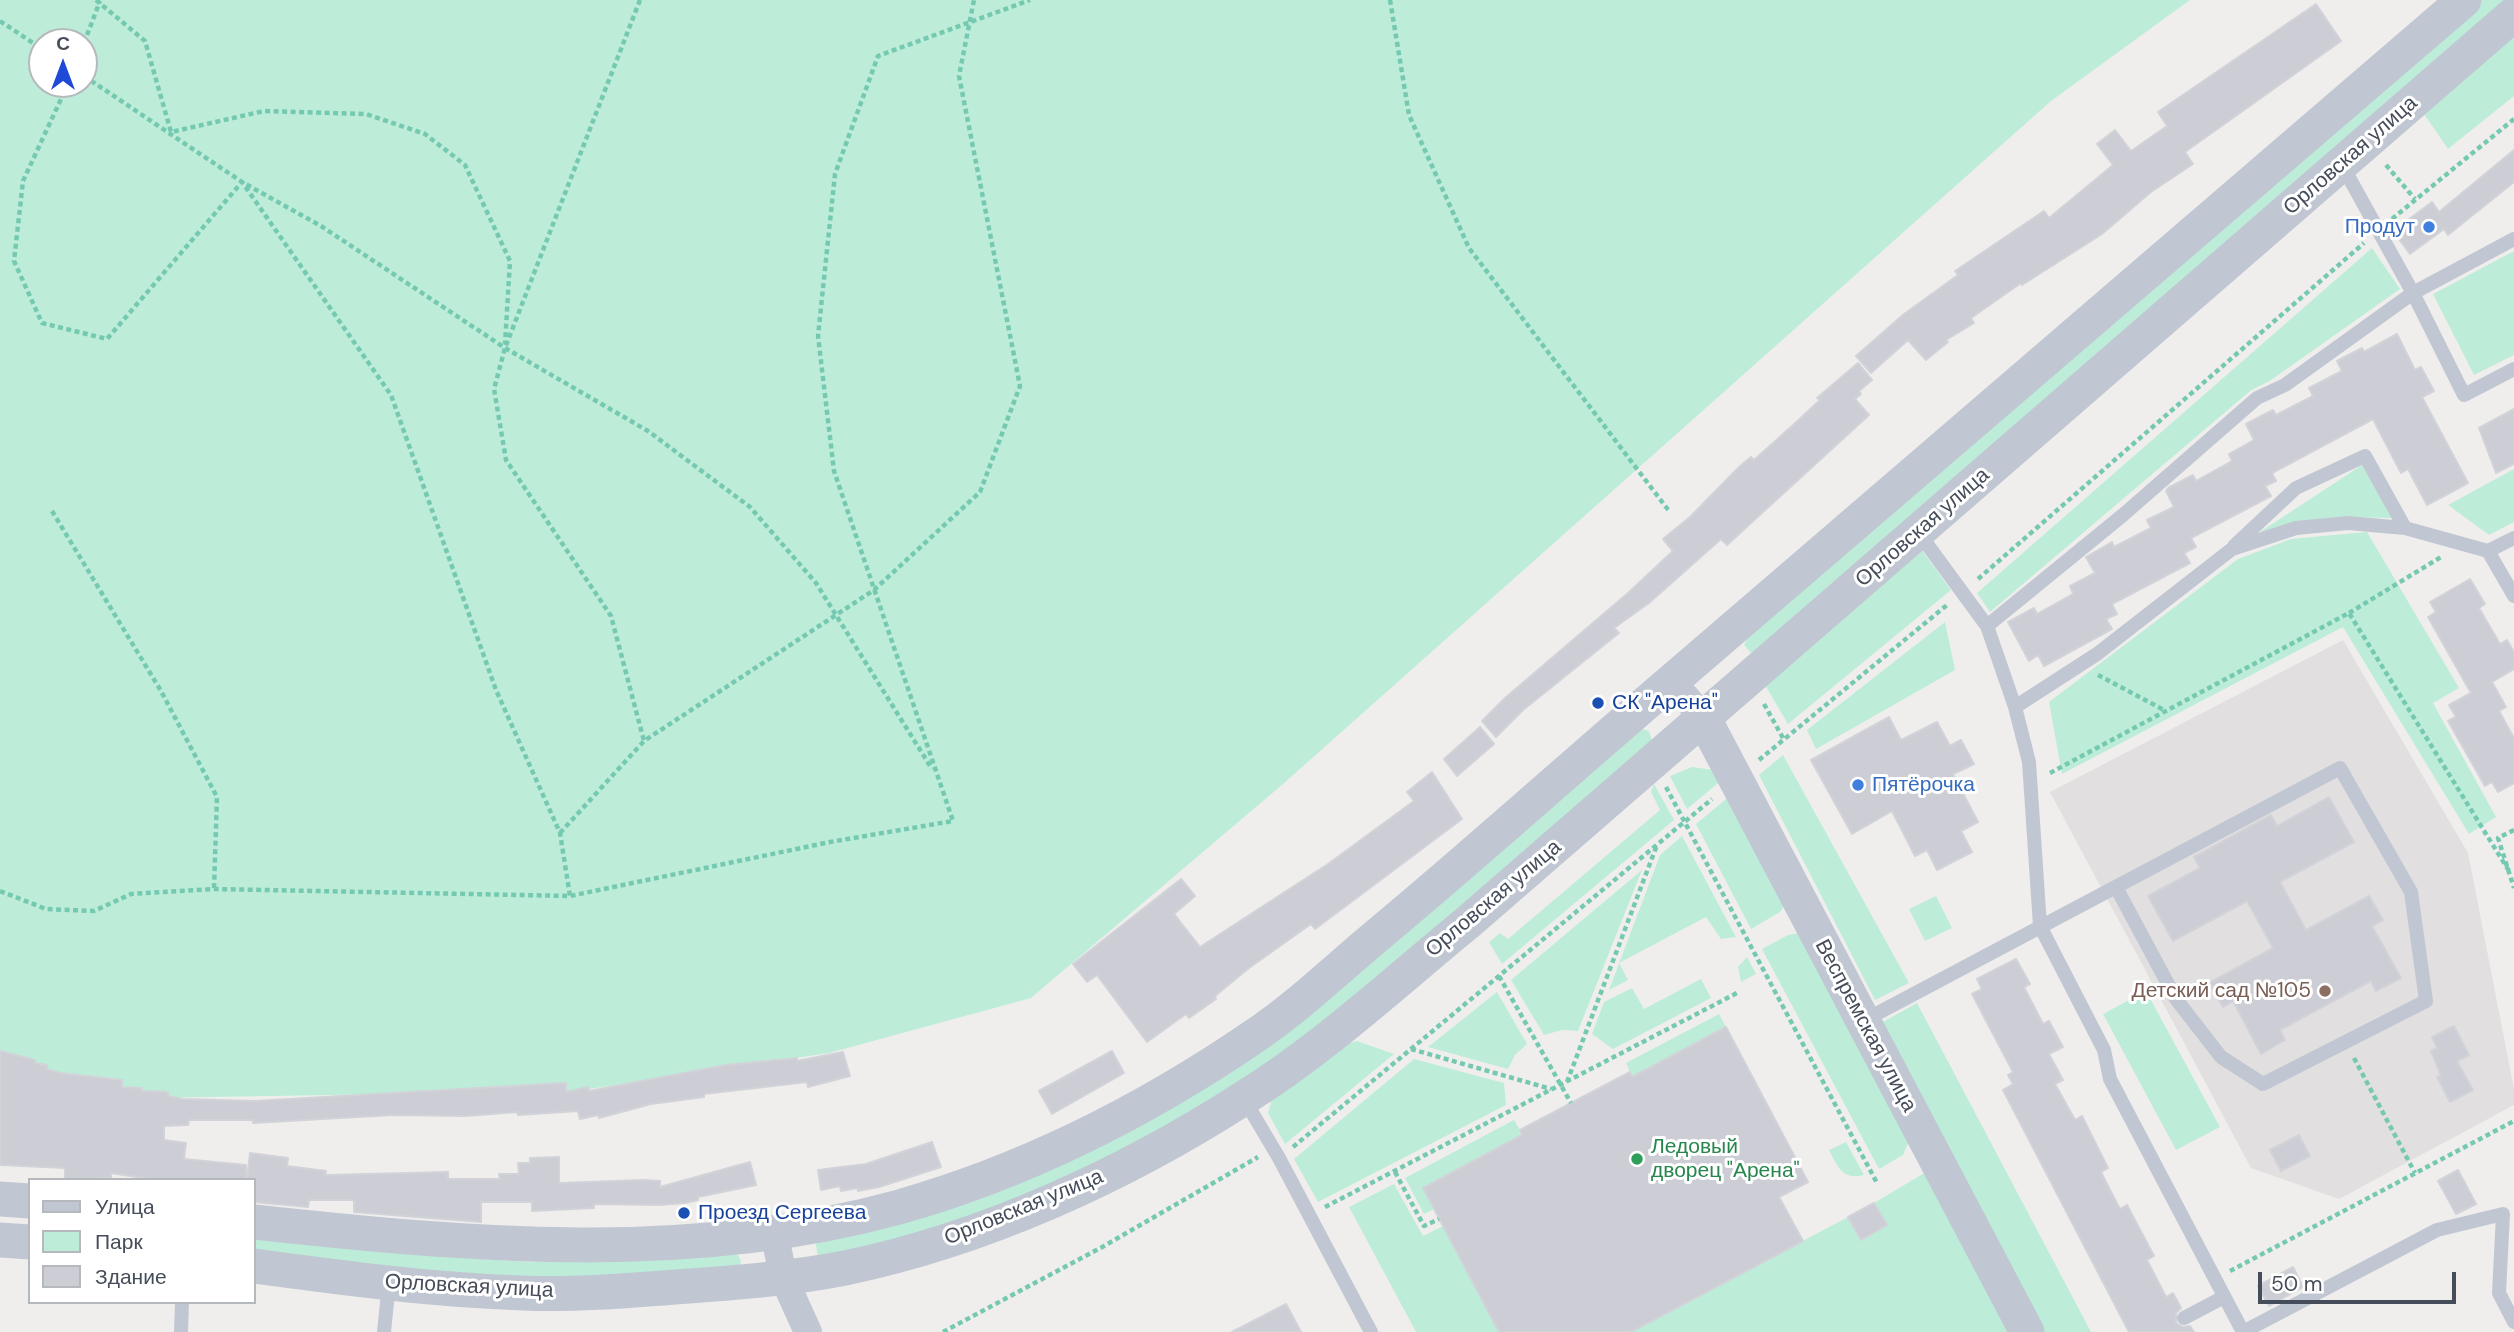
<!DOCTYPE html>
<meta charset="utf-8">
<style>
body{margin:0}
#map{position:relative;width:2514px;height:1332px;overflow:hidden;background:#f0eeed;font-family:"DM Sans",sans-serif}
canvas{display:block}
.legend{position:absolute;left:28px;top:1178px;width:228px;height:126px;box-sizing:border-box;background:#fff;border:2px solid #b5b8bd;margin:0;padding:9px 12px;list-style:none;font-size:21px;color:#464d5a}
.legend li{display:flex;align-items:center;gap:14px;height:35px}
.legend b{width:35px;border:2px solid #b5b8bd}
.north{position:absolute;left:28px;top:28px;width:70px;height:70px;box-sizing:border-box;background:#fff;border:2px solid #b5b8bd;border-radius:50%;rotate:0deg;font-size:19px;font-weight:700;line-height:28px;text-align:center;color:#464d5a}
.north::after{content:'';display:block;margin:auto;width:24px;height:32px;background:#1f4ad8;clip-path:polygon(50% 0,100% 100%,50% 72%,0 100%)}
.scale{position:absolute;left:2258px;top:1272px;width:198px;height:32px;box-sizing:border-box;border:4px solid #464d5a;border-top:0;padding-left:9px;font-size:21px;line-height:24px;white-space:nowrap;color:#464d5a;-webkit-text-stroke:5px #fff;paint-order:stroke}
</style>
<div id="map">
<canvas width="2514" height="1332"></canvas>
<ul class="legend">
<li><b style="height:9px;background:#c1c7d2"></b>Улица</li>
<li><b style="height:19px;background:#bdedd9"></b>Парк</li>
<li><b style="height:19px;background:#cdced5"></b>Здание</li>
</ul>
<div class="north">С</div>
<div class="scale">50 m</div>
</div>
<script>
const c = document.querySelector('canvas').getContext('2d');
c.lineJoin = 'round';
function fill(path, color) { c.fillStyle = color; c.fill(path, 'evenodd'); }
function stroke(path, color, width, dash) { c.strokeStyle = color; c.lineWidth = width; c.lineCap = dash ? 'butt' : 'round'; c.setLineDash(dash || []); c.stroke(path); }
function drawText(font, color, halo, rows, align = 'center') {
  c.font = font + ' "DM Sans",sans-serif'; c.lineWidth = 6; c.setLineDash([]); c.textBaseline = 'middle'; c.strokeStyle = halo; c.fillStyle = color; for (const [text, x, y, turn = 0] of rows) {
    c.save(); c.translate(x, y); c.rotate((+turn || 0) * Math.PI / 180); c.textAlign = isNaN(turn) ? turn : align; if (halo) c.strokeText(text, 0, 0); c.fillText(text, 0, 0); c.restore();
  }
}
const education = new Path2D(`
 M 2343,640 L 2468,853 L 2514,1089 L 2514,1105 L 2339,1199 L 2251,1168 L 2050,792 Z`);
const green = new Path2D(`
 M 0,0 L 2190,0 L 2051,101 L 1283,784 L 1031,998 L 829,1053 L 576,1091 L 148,1098 L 0,1056 ZM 42,42 L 84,42 L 84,84 L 42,84 Z
 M 2481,0 L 2510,0 L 1752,654 L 1744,645 L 1748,637 Z
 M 2514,31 L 2514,96 L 2448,149 L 2422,111 Z
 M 2372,248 L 2400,289 L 2271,380 L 2250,391 L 1990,612 L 1977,593 Z
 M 2514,251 L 2514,355 L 2474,375 L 2433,294 Z
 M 2362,465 L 2392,518 L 2336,517 L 2260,532 Z
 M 2514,469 L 2514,522 L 2489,535 L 2448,505 Z
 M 2367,532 L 2459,688 L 2433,703 L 2496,817 L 2469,834 L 2343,627 L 2062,774 L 2049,702 L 2238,559 L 2291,539 Z
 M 1918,545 L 1951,590 L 1788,724 L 1762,680 Z
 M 1945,622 L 1955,670 L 1816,749 L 1807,730 Z
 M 1642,729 L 1649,731 L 1652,741 L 1423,942 L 1252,1079 L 1106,1164 L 928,1233 L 818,1257 L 816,1244 L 820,1241 L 1096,1147 Z
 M 1783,755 L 1909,983 L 1875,1000 L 1759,775 Z
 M 1692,767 L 1714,770 L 1723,779 L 1687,809 L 1670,776 Z
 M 1654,784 L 1674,820 L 1502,964 L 1489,942 L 1500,933 L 1508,939 L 1660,810 L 1651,792 Z
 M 1731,795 L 1784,906 L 1780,912 L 1751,929 L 1696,824 Z
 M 1682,836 L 1736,937 L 1721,939 L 1706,917 L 1619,963 L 1628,980 L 1609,990 L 1660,855 Z
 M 1642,870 L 1578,1031 L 1562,1030 L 1544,1035 L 1511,980 Z
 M 1936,896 L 1952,928 L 1925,941 L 1909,909 Z
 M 1799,933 L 1909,1141 L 1903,1155 L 1879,1169 L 1762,949 L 1788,935 Z
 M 1747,957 L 1756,974 L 1741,982 L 1738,967 Z
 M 1701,979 L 1711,998 L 1613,1049 L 1592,1034 L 1604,1002 L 1632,988 L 1644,1009 Z
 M 2146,991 L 2220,1127 L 2176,1150 L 2103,1014 Z
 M 1497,992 L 1527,1044 L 1515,1055 L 1508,1069 L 1428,1047 Z
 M 1917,1003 L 2091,1332 L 2043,1332 L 1883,1022 Z
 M 1719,1014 L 1726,1027 L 1632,1077 L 1626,1063 Z
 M 1357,1041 L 1394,1054 L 1285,1144 L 1268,1113 L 1272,1099 L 1346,1044 Z
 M 1414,1059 L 1504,1083 L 1506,1105 L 1318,1202 L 1294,1159 Z
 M 1514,1120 L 1523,1135 L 1423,1188 L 1434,1209 L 1424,1214 L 1405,1178 Z
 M 1846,1142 L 1864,1175 C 1843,1181 1837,1166 1829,1150 Z
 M 1926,1172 L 2011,1332 L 1631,1332 L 1848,1217 L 1862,1240 L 1886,1225 L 1874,1203 Z
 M 1394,1184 L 1423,1236 L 1443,1226 L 1499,1332 L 1416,1332 L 1349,1207 Z
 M 254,1236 L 420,1255 L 529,1262 L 736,1252 L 741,1261 L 740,1265 L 631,1276 L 471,1276 L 254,1252 Z`);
const building = new Path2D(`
 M 2316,4 L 2341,41 L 2185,152 L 2193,164 L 2151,192 L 2102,234 L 2022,285 L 2021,283 L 1971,318 L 1974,323 L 1946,340 L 1948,342 L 1926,360 L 1908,340 L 1871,373 L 1856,356 L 1904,314 L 1958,275 L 1955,271 L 2044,211 L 2049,218 L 2113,165 L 2097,144 L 2115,130 L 2131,151 L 2167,126 L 2158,112 Z
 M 2514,150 L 2514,182 L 2448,235 L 2444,229 L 2410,254 L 2393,231 L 2432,202 L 2439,212 Z
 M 2397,334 L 2415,370 L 2421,367 L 2434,391 L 2422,397 L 2468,483 L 2427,505 L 2408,469 L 2401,473 L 2373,419 L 2272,473 L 2276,481 L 2265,486 L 2271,496 L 2191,538 L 2196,547 L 2184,553 L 2190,563 L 2112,604 L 2117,614 L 2106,619 L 2112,629 L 2044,666 L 2038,655 L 2029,661 L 2008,622 L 2034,608 L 2037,614 L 2073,594 L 2070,586 L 2095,573 L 2086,557 L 2112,542 L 2114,547 L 2151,528 L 2147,520 L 2174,507 L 2166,491 L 2168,488 L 2193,475 L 2196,481 L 2232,461 L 2229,454 L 2254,440 L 2246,424 L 2273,410 L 2276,415 L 2313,396 L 2309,388 L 2342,371 L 2337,361 L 2362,348 L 2364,352 Z
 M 1858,363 L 1872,380 L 1859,391 L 1861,394 L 1855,399 L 1869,415 L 1727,545 L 1721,539 L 1649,603 L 1614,628 L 1619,633 L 1523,710 L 1496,737 L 1482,721 L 1505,698 L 1628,593 L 1673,551 L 1663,539 L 1690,517 L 1739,467 L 1751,457 L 1754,460 L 1792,426 L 1820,400 L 1817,398 Z
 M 2514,409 L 2514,464 L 2496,473 L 2479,428 Z
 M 2470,579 L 2485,604 L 2479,608 L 2500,644 L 2507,640 L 2514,652 L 2514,669 L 2492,682 L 2506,707 L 2499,711 L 2514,738 L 2514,783 L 2498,792 L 2492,782 L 2485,786 L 2448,721 L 2456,717 L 2449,705 L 2471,693 L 2428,617 L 2436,612 L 2430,602 Z
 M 1889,717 L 1901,740 L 1937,722 L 1950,746 L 1961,740 L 1974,764 L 1953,774 L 1978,822 L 1961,831 L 1972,852 L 1937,870 L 1927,850 L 1915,856 L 1892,811 L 1852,834 L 1811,760 Z
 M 1480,727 L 1494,744 L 1457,776 L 1444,759 Z
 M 1432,772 L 1462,819 L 1315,929 L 1311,924 L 1249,968 L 1215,996 L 1216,999 L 1189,1018 L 1186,1014 L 1147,1042 L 1097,975 L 1087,982 L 1073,964 L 1181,879 L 1195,896 L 1174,914 L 1200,947 L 1328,864 L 1414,801 L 1407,792 Z
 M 2329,797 L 2354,842 L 2280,882 L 2306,930 L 2369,896 L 2383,920 L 2372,926 L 2401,978 L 2376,991 L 2371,981 L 2311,1013 L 2280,1030 L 2285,1040 L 2261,1054 L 2233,1001 L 2223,1007 L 2209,983 L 2273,948 L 2247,901 L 2173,941 L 2148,896 L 2200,868 L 2194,857 L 2271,815 L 2277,826 Z
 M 2016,959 L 2030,984 L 2024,987 L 2043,1024 L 2049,1021 L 2063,1047 L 2049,1054 L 2063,1080 L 2055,1084 L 2075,1120 L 2082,1116 L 2108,1168 L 2101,1172 L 2110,1190 L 2120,1209 L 2127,1205 L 2154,1256 L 2147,1260 L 2166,1297 L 2173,1293 L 2181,1308 L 2176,1313 L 2176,1323 L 2183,1327 L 2190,1326 L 2194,1332 L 2129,1332 L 2003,1090 L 2013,1084 L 2008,1075 L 2013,1072 L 1972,994 L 1982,989 L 1977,979 Z
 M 2454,1026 L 2469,1055 L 2457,1061 L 2473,1090 L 2450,1102 L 2437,1077 L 2441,1076 L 2431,1051 L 2437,1048 L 2432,1037 Z
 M 1726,1027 L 1808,1182 L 1779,1197 L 1803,1241 L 1631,1332 L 1499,1332 L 1423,1188 L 1522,1135 L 1520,1130 L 1630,1072 L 1632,1077 Z
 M 0,1051 L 35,1060 L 35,1063 L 47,1065 L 47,1069 L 60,1073 L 122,1080 L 122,1087 L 142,1088 L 142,1091 L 168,1092 L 168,1096 L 183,1099 L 255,1101 L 548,1084 L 566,1083 L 566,1092 L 588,1087 L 589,1091 L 726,1065 L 797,1058 L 797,1061 L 843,1052 L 850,1076 L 808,1087 L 807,1082 L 704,1094 L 704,1097 L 651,1104 L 599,1118 L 598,1115 L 580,1119 L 578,1111 L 518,1115 L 517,1112 L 466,1116 L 393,1115 L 253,1123 L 253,1120 L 189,1120 L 188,1125 L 164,1126 L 164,1140 L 186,1143 L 184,1159 L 246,1165 L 246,1180 L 156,1180 L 111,1173 L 111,1178 L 65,1179 L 65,1168 L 0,1165 Z
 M 1112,1051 L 1124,1073 L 1052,1114 L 1039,1091 Z
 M 2299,1135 L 2310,1156 L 2281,1171 L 2270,1150 Z
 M 932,1142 L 941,1167 L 879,1187 L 858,1191 L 858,1188 L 841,1191 L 840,1186 L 821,1190 L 818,1170 L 866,1164 Z
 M 250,1153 L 288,1158 L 287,1166 L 326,1171 L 325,1175 L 448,1172 L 448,1179 L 500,1179 L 499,1174 L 519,1174 L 518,1163 L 530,1163 L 530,1158 L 559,1157 L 559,1183 L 643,1180 L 660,1181 L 660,1187 L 750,1162 L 756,1185 L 698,1197 L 698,1200 L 685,1203 L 660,1205 L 594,1204 L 594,1208 L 532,1211 L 532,1202 L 481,1202 L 481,1222 L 354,1212 L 354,1200 L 309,1200 L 308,1207 L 254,1202 L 254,1180 L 247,1180 Z
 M 2458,1170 L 2476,1204 L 2456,1214 L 2438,1181 Z
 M 1874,1203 L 1887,1225 L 1861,1240 L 1848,1217 Z
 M 2293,1267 L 2303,1287 L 2269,1306 L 2258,1286 Z
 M 1286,1304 L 1301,1332 L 1232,1332 Z`);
const path = new Path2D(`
 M 96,0 L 145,41 L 171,132 L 264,111 L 366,114 L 425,134 L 465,165 L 510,261 L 505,344
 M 640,0 L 505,348 L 494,389 L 506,460 L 611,616 L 644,741
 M 1390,0 L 1409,115 L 1469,248 L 1669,511
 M 0,21 L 42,49
 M 84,43 L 100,1
 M 84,76 L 242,182 L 321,226 L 505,348 L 648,431 L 750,507 L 816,583 L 932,769
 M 68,84 L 23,181 L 14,261 L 42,323 L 107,339 L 242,182 L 391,395 L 496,690 L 560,833 L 570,896
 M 2386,165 L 2415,199
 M 2392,219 L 2514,119
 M 52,511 L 161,691 L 217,797 L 214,889
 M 1978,579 L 2364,243
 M 2349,613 L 2441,557
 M 2098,675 L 2164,710
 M 1764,704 L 1783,738
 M 1759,760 L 1947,605
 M 2050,773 L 2349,613 L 2509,871
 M 1666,787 L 1877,1183
 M 2514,830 L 2498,838 L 2514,888
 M 560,833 L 644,741 L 874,590 L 980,492 L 1020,386 L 959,76 L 974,0
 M 0,891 L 46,909 L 94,911 L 131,894 L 214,889 L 570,896 L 830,842 L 953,821 L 834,471 L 818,336 L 835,174 L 878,56 L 1030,0
 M 1499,976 L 1571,1103
 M 1411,1049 L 1551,1089
 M 2354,1058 L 2415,1173
 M 1567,1082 L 1657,845
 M 1293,1147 L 1712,799
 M 1395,1172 L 1424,1226 L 1439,1219
 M 1325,1207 L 1737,993
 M 2230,1271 L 2514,1121
 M 943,1332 L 1104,1246 L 1258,1157`);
const service = new Path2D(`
 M 2342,165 L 2413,293 L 2464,395 L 2514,369
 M 1918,532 L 1987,626 L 2015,707 L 2029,762 L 2040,926 L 2104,1050 L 2110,1079 L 2243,1332
 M 2234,546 L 2296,488 L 2365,456 L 2405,528
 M 2488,551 L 2514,596
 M 1987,626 L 2123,515 L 2257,398 L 2285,385 L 2413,293 L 2514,239
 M 2015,707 L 2097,654 L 2232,549 L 2296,528 L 2348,523 L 2405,528 L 2488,551 L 2514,538
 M 1863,1021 L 2340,768 L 2411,892 L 2426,1001 L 2263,1084 L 2221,1057 L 2176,999 L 2116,887
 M 1244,1099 L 1279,1158 L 1371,1332
 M 2184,1318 L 2224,1297
 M 181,1332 L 182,1302
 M 384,1332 L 389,1283
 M 2243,1332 L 2437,1230 L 2503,1214 L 2499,1293 L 2514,1322`);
const minor = new Path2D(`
 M 1672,681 L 1704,719
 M 774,1233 L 784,1279 L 808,1332`);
const tertiary = new Path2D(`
 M 1704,719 L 2027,1332
 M 0,1199 L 30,1201
 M 254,1222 C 466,1245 690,1265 899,1207 C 1026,1171 1148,1109 1256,1035 C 1299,1006 1338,968 1379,934 C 1481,849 1579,760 1680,674 C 1942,451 2203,226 2464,0
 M 0,1240 L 30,1242
 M 254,1266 C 343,1278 433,1290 523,1293 C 573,1295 625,1291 675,1287 C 732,1283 789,1279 845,1268 C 985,1239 1124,1175 1244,1098 C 1324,1048 1395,982 1467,923 L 2514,14`);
const markers = [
 [2429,227,7,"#3f7fe0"],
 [1598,703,7,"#1a4fb4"],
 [1858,785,7,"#3f7fe0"],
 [2325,991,7,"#8d6e63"],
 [1637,1159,7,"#2e9e5b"],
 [684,1213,7,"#1a4fb4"]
];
const streetNames = [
 ["Орловская улица",2351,156,-41],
 ["Орловская улица",1923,528,-41],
 ["Орловская улица",1494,899,-40],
 ["Веспремская улица",1865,1026,62],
 ["Орловская улица",1024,1208,-22],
 ["Орловская улица",469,1287,3]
];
const shopNames = [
 ["Продут",2415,227],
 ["Пятёрочка",1872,785,"left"]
];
const transitNames = [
 ["СК \"Арена\"",1612,703],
 ["Проезд Сергеева",698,1213]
];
const educationNames = [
 ["Детский сад №105",2311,991]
];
const leisureNames = [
 ["Ледовый",1651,1147],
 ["дворец \"Арена\"",1651,1171]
];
fill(education, '#e1dfdf');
fill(green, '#bdedd9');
fill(building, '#cdced5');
stroke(building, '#d2d2d9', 2);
stroke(path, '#76c9b1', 4.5, [5, 3.5]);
stroke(service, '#c1c7d2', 14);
stroke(minor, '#c1c7d2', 28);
stroke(tertiary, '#c1c7d2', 35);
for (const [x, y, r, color] of markers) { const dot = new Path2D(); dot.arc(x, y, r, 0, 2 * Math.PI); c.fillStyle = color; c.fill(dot); stroke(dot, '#fff', 2.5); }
drawText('21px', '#464d5a', '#fff', streetNames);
drawText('21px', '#366cbe', '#fff', shopNames, 'right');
drawText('21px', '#164399', '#fff', transitNames, 'left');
drawText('21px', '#785e54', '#fff', educationNames, 'right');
drawText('21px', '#27864d', '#fff', leisureNames, 'left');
</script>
